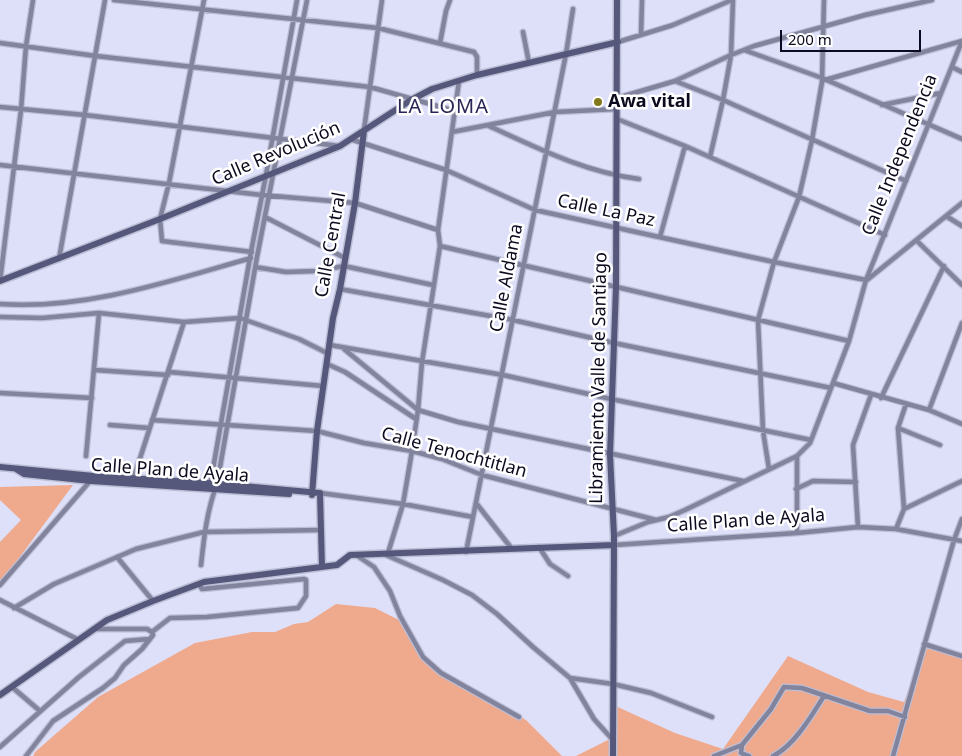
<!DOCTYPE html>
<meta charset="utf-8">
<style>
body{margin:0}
#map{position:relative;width:962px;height:756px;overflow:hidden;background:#dee0f9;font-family:"Noto Sans",sans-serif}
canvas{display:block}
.scale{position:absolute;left:780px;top:30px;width:141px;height:22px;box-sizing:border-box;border:2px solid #0b0a1e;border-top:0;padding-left:6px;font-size:15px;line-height:18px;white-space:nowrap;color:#0b0a1e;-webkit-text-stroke:4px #fff;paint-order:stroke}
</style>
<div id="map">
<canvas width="962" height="756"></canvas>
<div class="scale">200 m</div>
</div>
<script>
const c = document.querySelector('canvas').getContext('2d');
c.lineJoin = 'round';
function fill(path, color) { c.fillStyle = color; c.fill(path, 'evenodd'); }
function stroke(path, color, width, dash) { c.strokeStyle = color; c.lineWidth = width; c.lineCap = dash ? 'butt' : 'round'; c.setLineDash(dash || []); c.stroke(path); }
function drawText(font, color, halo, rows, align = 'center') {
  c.font = font + ' "Noto Sans",sans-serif'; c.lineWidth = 5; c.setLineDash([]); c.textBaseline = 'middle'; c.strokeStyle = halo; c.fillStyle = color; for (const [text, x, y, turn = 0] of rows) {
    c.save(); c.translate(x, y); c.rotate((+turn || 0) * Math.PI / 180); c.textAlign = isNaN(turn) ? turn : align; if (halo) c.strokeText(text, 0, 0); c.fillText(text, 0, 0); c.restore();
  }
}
const green = new Path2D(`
 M 73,485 L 8,573 L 0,581 L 0,542 L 21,520 L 0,500 L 0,487 Z
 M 336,604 L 375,608 L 405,623 L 414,643 L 428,662 L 464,684 L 526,720 L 562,756 L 33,756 L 35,752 L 98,697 L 195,643 L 252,632 L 275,632 L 294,624 L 308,622 Z
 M 926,641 L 962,654 L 962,756 L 576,756 L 610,739 L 611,704 L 675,733 L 723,749 L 788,656 L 868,692 L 904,702 Z`);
const street = new Path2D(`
 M 114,0 L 378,28 L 474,52 L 477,57 L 477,75
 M 204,0 L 169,183 L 160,219 L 162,241 L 252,252
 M 523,32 L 529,63
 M 641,35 L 642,0
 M 618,42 L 673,25 L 732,0
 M 0,43 L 96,56 L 370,87 L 455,111
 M 440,43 L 446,11 L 450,0
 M 744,50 L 822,78 L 962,139
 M 952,67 L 962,72
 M 825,80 L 962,41
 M 675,81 L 723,100 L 906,181
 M 617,98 L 675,81 L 731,55 L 754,46 L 865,15 L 932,0
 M 882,105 L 941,93
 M 0,107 L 85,115 L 339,146
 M 617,119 L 685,146 L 885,235
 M 489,126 C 537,148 587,173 639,179
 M 364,130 L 382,0
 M 452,132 L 555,112 L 617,109
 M 350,139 L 446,170 L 535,210 L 774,262 L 866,280
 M 710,157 L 723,100 L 731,55 L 733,0
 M 0,165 L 262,195 L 355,203 L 438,230
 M 946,216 L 962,226
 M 265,217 L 345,258
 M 660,237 L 685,146
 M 917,241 L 962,285
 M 440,246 L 849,341
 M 59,259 L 105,0
 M 255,267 L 286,272 L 317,271 L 344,266 L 433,285
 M 867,280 L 962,203
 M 0,281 L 21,110 L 26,46 L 33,0
 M 340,289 L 513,320 L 614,343 L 831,388
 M 0,304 C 86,310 170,281 251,258
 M 0,317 L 42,318 L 99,313 L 184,322 L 240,318 L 299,339 L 329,354
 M 330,345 L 503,375 L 611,399 L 811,440
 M 344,349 L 418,410 L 458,422 L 743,481
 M 327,364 L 345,372 L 416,419
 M 95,370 L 168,375
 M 169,372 L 323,386
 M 833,383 L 929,410 L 962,424
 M 0,393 L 92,398
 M 881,398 L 944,266
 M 929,410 L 962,323
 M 152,420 L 317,431 L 364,443 L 412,451 L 442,459 L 482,475 L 656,520
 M 110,425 L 149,428
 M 898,428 L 940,445
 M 86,456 L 99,313
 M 769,469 L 763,431 L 758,320 L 774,262 L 799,197 L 812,140 L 822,82 L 824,0
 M 133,480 L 184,322
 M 210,486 L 251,252 L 266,175 L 297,0
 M 796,489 L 813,481 L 856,482
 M 320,493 L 403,504 L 473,517
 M 476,503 L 512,549
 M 904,509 L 962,481
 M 858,527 L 853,445 L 871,395
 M 896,529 L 904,509 L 898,428 L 906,404
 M 797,533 L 797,456
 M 614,536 L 648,522 L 669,517 L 685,510 L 797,456 L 810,443 L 849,341 L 866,280 L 962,41
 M 614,545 L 797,533 L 858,527 L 896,529 L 962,541
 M 539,547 L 550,564 L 568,576
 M 466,552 L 566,54 L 573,9
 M 388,553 L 403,504 L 412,451 L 418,410 L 422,362 L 440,246 L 438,230 L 459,81
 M 356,555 L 374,567 L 390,591 L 400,616 L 423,657 L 441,673 L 519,717
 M 386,555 L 443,580 L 472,595 L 497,614 L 533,647 L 570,678 L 594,719 L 613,740
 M 117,557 L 153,601
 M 201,565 C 204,537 207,510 217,484 L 257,257 L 307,0
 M 0,585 L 91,480
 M 0,600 L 79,640
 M 14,608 L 54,584 L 136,549 L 204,532 L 321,530
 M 94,629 L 147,629 L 152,632
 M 924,644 L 962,656
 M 570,678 L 613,684 L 651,693 L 712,717
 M 12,687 L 40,711
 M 742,745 L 741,753 L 749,756
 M 0,747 L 79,677 L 125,641 L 149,639
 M 26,756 L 53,721 L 103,688 L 115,678 L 124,665 L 142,649 L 153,635 L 152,632 L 170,618 L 207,617 L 298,608 L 306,596 L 306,580 L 304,579 L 202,589 L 199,584
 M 714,756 L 742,745 L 771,709 L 784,687 L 802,688 L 870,711 L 888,711 L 905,717
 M 773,756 C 794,746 812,715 824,696
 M 893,756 L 954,540 L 962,519`);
const secondary = new Path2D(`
 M 0,281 L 160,219 L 340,146 L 411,100 L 432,89 L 477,75 L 618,42
 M 0,467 L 94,476 L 210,483 L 320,493 L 322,567
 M 16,469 L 24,474 L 91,481 L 289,494
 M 312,495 L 317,431 L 333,318 L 340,289 L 355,203 L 364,131
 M 0,695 L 107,620 L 153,601 L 204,582 L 337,565 L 350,555 L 614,545
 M 613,756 L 614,536 L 610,455 L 616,287 L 617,0`);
const markers = [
 [598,102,5,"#82781c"]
];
const poiNames = [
 ["Awa vital",608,102]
];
const streetNames = [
 ["Calle Revolución",276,154,-23],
 ["Calle Independencia",900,155,-68],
 ["Calle La Paz",606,211,12],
 ["Calle Central",331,245,-80],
 ["Calle Aldama",507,278,-79],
 ["Libramiento Valle de Santiago",599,378,-89],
 ["Calle Tenochtitlan",454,453,15],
 ["Calle Plan de Ayala",170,471,4],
 ["Calle Plan de Ayala",746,521,-4]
];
const quarterNames = [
 ["LA LOMA",443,107]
];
fill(green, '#efa98d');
stroke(street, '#bcbed6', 7);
stroke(secondary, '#bcbed6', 9);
stroke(street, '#82849d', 4.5);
stroke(secondary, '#56587b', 6);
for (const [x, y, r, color] of markers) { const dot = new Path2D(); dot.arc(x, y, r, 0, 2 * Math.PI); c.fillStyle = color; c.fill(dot); stroke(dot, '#fff', 2); }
drawText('bold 18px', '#0b0a1e', '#fff', poiNames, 'left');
drawText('18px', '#0b0a1e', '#fff', streetNames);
c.letterSpacing = '1px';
drawText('20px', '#282656', '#fff', quarterNames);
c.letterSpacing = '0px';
</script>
